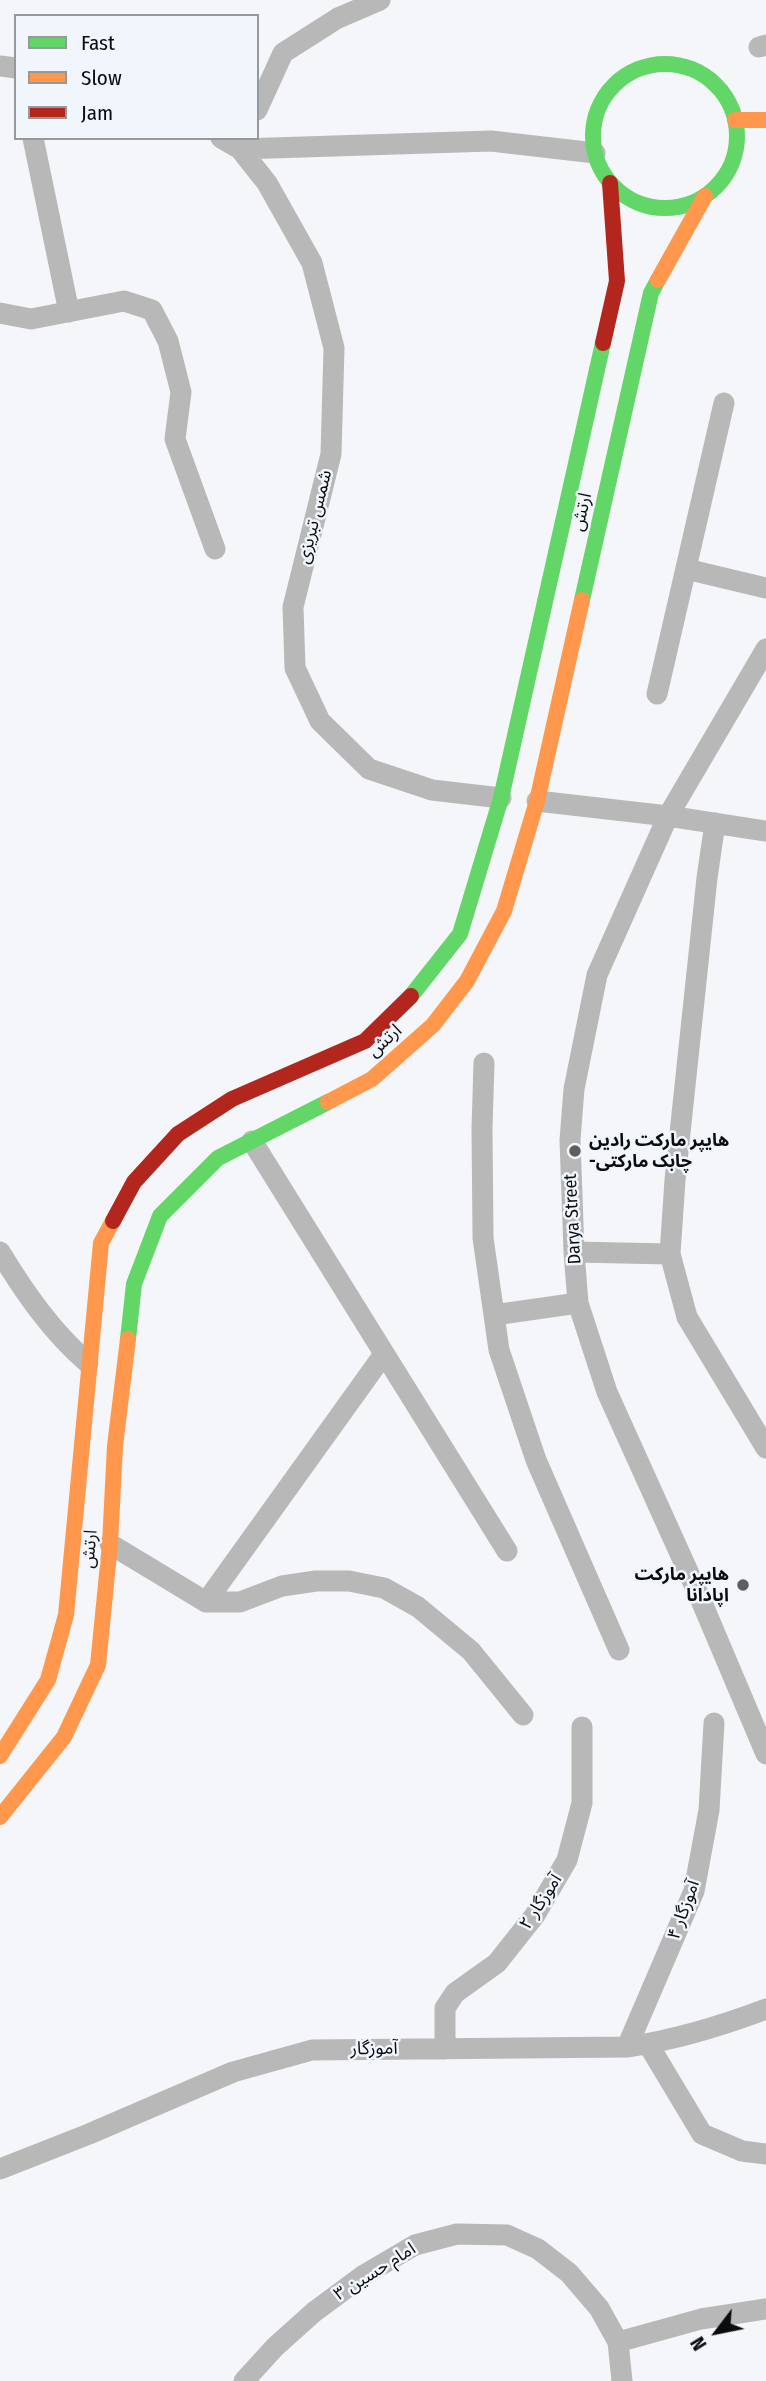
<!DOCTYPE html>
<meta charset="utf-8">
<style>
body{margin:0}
#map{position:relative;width:766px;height:2381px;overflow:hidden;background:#f4f6f9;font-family:"Fira Sans Condensed",sans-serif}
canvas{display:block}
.legend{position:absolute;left:14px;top:14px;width:245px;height:126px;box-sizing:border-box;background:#f1f5fc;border:2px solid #95989d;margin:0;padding:9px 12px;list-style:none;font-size:21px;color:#0a0c0e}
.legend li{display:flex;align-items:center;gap:14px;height:35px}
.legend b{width:35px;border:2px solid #95989d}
.north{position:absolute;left:682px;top:2297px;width:70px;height:70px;-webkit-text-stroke:5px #f1f5fc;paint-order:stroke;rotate:238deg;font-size:19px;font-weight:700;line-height:28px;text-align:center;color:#0a0c0e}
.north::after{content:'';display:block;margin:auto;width:24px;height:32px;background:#0a0c0e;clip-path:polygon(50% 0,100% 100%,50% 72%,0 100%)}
</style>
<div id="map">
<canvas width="766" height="2381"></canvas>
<ul class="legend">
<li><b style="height:9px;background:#63d668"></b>Fast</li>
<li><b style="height:9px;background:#ff974d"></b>Slow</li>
<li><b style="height:9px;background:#b3261e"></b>Jam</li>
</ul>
<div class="north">N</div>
</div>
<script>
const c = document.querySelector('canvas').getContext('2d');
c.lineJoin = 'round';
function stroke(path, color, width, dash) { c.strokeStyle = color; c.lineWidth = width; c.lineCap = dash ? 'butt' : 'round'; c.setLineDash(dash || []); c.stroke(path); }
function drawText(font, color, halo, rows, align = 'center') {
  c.font = font + ' "Fira Sans Condensed","Noto Sans Arabic",sans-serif'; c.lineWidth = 5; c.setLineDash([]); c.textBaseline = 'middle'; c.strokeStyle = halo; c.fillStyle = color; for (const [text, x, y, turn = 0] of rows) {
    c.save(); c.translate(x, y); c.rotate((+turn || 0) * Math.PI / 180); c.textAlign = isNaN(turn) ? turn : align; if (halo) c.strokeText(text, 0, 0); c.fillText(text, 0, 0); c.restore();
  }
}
const street = new Path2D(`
 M 759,47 L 766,45
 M 0,66 L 16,68
 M 257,110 L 283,53 L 338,18 L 380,0
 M 33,138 L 69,312
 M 221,138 L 240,149 L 267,183 L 312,263 L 334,348 L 331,454 L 293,607 L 295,668 L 320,721 L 369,769 L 432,790 L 501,798
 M 244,140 L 240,149 L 491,141 L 595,153
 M 0,313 L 31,319 L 124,301 L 152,310 L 168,341 L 181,392 L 175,439 L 215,549
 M 686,569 L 766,588
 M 766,649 L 668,816 L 597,975 L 574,1089 L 570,1140 L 574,1252 L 578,1303 L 607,1392 L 700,1598 L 766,1754
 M 657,694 L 724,403
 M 537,801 L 668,816 L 766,831
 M 715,823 L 707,878 L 675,1180 L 670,1254 L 687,1317 L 766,1448
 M 484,1063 L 482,1128 L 483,1238 L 499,1350 L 536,1460 L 619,1650
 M 252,1141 L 507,1551
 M 0,1252 C 25,1293 52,1332 88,1363
 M 574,1252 L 670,1254
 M 494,1315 L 578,1303
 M 110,1544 L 206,1602 L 240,1602 L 282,1586 L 316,1581 L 349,1581 L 384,1588 L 418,1607 L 471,1651 L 523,1715
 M 206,1602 L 384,1354
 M 648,2044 L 702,2134 L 742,2151 L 766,2154
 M 627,2047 L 694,1891 L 709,1810 L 714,1723
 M 445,2049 L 445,2008 L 455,1993 L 497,1963 L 535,1915 L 567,1860 L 582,1803 L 582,1727
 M 0,2169 L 89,2134 L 233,2072 L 312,2050 L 627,2047 C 675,2040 721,2026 766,2009
 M 618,2342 L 701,2319 L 766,2309
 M 244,2381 L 275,2347 L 314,2312 L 364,2275 L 415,2245 L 457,2234 L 507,2235 L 538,2249 L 569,2273 L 599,2308 L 618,2342 L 622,2381`);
const fast = new Path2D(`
 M593 136a72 72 0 1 1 144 0a72 72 0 1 1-144 0Z
 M 582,600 L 651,293 L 658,280
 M 411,996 L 460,934 L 501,798 L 603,343
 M 128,1339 L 134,1284 L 160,1216 L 218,1158 L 328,1102`);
const slow = new Path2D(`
 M 735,120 L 766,120
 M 658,280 L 705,196
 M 328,1102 L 372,1079 L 433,1025 L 467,981 L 504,911 L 537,801 L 582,600
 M 0,1756 L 48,1680 L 66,1615 L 101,1243 L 113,1221
 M 0,1817 L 64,1737 L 98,1665 L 110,1544 L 115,1446 L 128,1339`);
const jam = new Path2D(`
 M 603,343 L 617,281 L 610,183
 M 113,1221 L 134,1182 L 178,1134 L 232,1099 L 365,1041 L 411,996`);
const markers = [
 [575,1151,7,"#5c5e60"],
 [743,1585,7,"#5c5e60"]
];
const streetNames = [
 ["ارتش",582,512,-77],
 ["شمس تبریزی",315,517,-76],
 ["ارتش",385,1041,-42],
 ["Darya Street",573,1219,-93],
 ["ارتش",90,1549,-85],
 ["آموزگار ۲",541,1902,-57],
 ["آموزگار ۴",684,1910,-70],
 ["آموزگار",374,2049,-1],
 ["امام حسین ۳",375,2272,-32]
];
const poiNames = [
 ["هایپر مارکت رادین",589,1141],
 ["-چابک مارکتی",589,1162],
 ["هایپر مارکت",729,1575,"right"],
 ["اپادانا",729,1596,"right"]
];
stroke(street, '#b9b8b8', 21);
stroke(fast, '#63d668', 16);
stroke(slow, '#ff974d', 16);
stroke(jam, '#b3261e', 16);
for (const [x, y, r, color] of markers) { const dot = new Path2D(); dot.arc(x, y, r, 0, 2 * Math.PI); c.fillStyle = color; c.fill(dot); stroke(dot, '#f1f5fc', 2.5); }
drawText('18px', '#0a0c0e', '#f1f5fc', streetNames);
drawText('bold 18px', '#0a0c0e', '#f1f5fc', poiNames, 'left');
</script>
